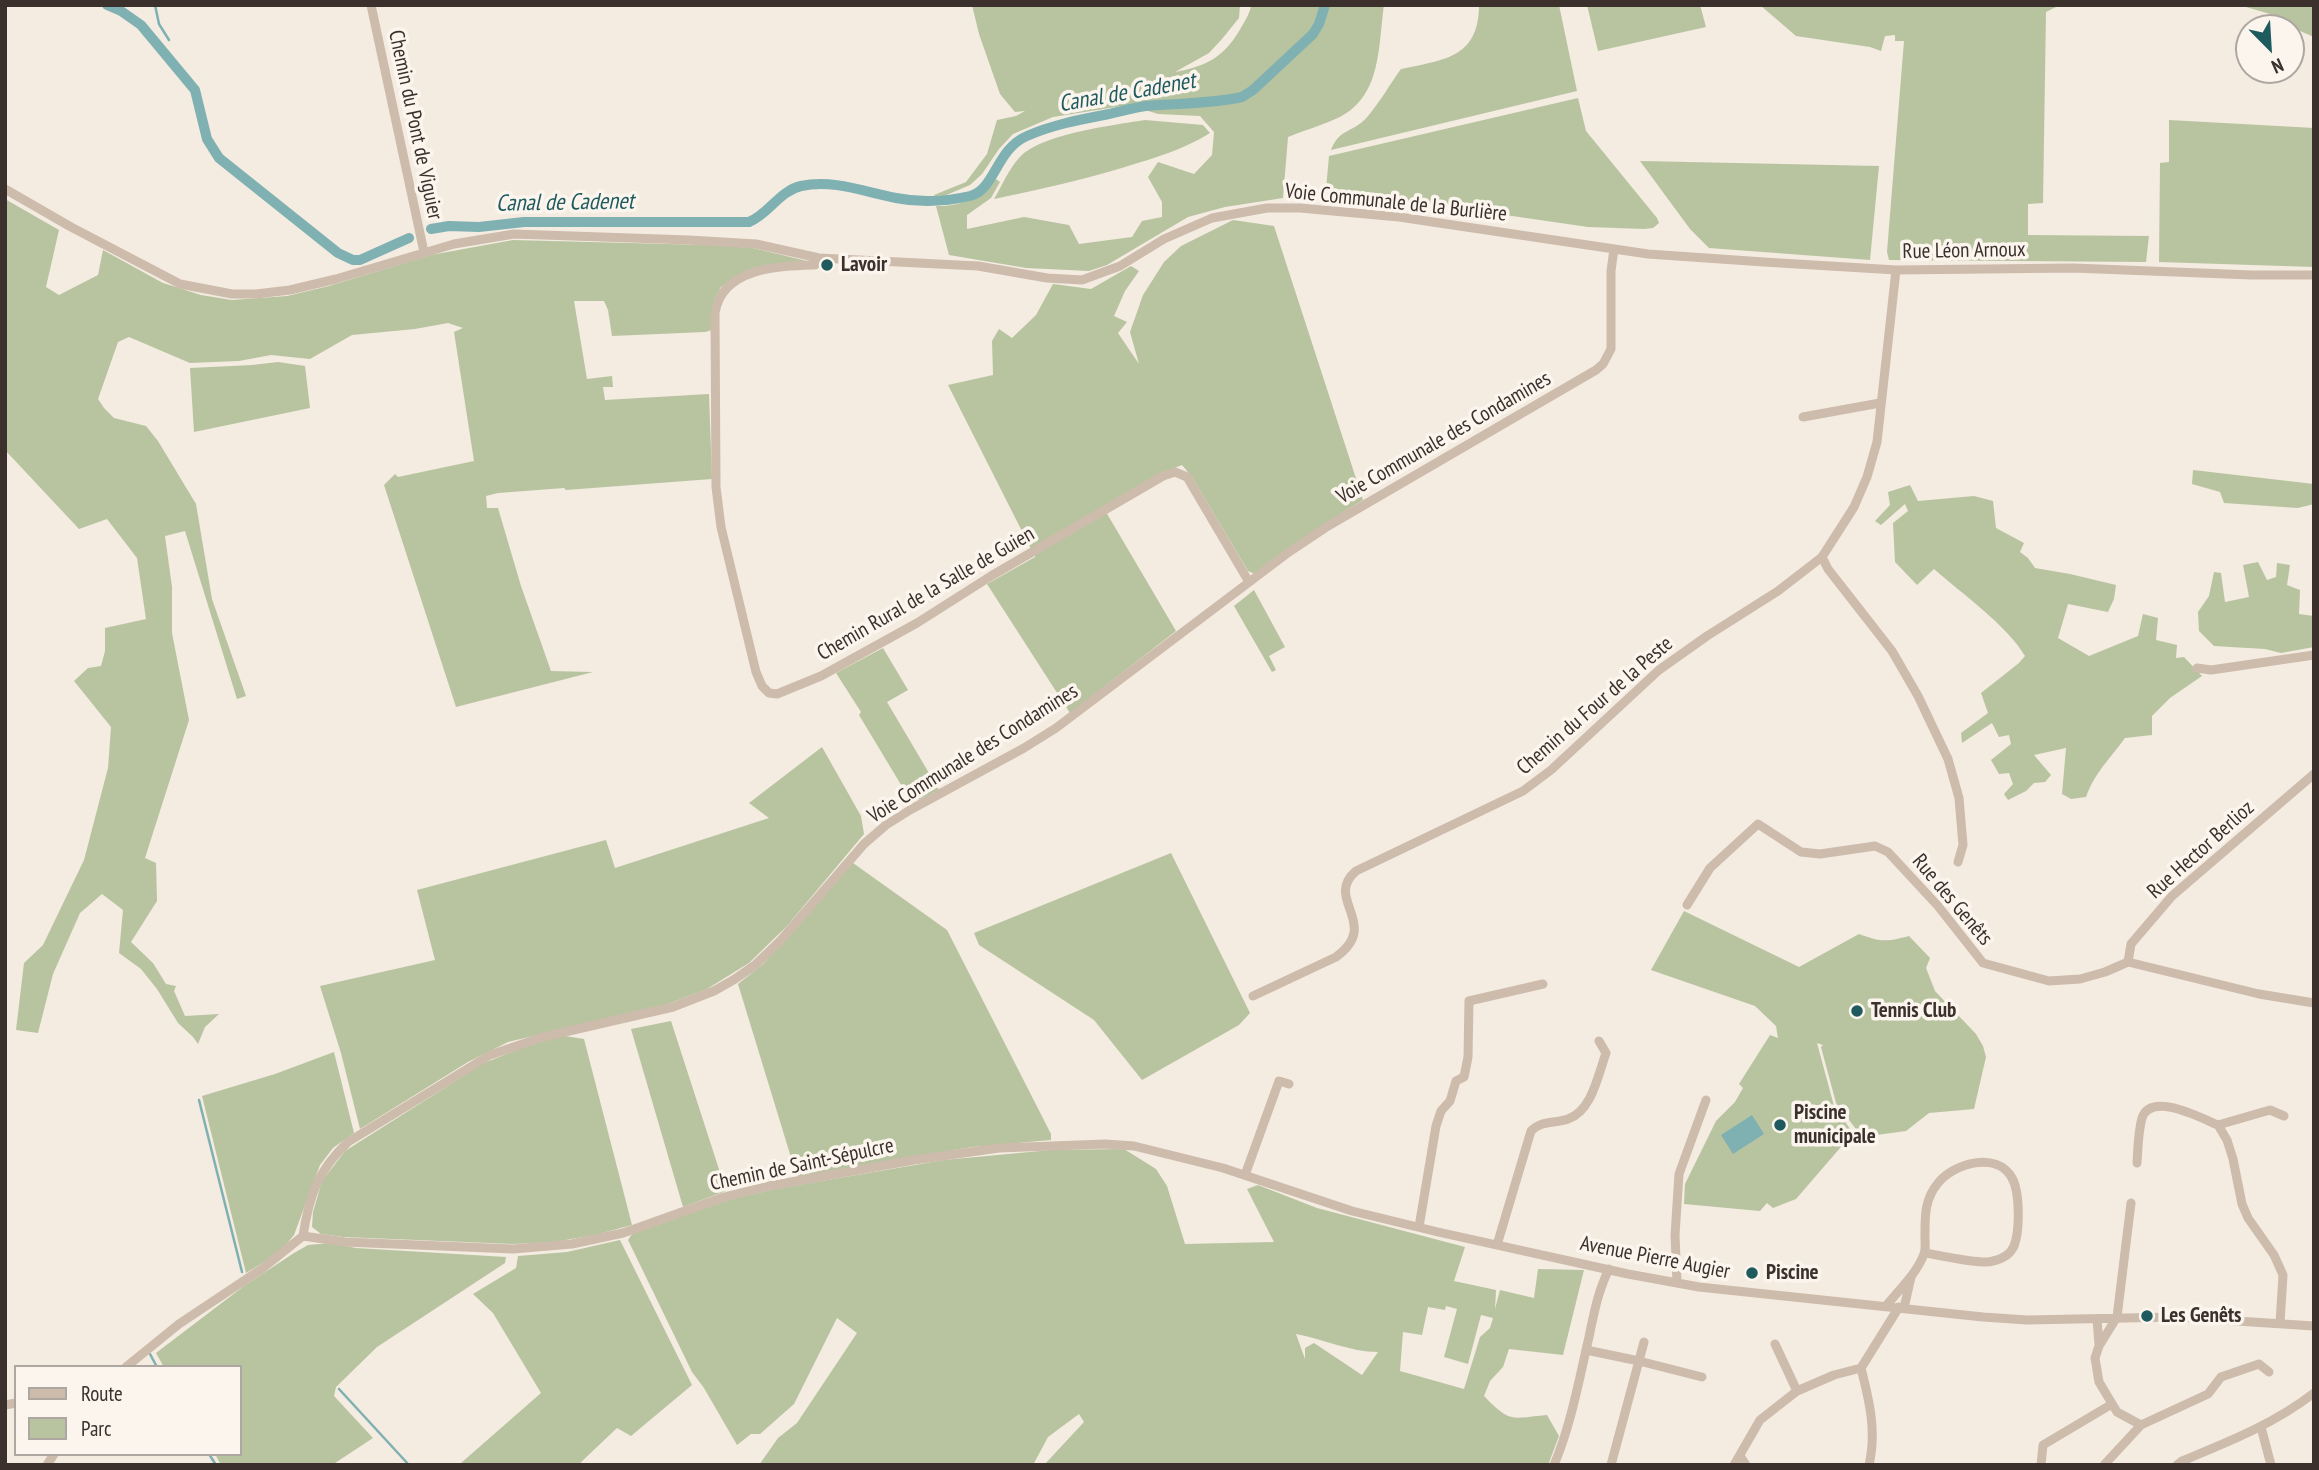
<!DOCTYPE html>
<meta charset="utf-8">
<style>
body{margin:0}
#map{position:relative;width:2319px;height:1470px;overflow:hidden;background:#f4ebe1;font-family:"PT Sans Narrow",sans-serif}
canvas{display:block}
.frame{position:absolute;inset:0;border:7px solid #3b302b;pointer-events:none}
.legend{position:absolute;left:14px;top:1365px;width:228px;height:91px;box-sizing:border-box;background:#fbf5ee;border:2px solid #aea6a0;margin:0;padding:9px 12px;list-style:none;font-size:21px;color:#3b302b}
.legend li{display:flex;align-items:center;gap:14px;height:35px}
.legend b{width:35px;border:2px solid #aea6a0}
.north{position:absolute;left:2235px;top:14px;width:70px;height:70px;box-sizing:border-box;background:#fbf5ee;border:2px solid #aea6a0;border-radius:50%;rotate:156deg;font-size:19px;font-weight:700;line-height:28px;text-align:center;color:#3b302b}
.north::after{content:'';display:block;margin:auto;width:24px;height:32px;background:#1f5a5e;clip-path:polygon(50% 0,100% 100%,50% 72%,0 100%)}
</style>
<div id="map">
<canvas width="2319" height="1470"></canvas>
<div class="frame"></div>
<ul class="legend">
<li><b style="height:9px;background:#cdbbac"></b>Route</li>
<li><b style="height:19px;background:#b8c4a0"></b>Parc</li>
</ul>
<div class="north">N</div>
</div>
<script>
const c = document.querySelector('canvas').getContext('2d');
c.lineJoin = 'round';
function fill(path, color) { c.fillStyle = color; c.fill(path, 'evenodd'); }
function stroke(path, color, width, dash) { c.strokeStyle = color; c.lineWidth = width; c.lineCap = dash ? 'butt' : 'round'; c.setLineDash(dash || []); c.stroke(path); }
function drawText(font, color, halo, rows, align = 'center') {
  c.font = font + ' "PT Sans Narrow",sans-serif'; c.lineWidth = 7; c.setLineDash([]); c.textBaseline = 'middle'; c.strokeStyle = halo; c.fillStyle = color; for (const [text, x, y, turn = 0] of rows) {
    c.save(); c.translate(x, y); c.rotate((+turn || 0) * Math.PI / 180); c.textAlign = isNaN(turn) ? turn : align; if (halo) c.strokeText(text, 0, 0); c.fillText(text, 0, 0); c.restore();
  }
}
const green = new Path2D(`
 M 972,5 L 1240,5 L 1239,18 L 1222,39 L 1209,53 L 1175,72 C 1209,66 1226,55 1242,26 C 1246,19 1250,13 1251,5 L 1384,5 C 1378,46 1382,95 1340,117 C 1323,125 1305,130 1288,137 L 1283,198 L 1225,207 L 1188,217 L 1107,265 L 1089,271 L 1026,268 L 949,255 L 936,206 C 962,207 979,197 996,179 L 1000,182 L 991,198 L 967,215 L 967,229 L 1024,217 L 1069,225 L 1079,244 L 1132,237 L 1142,221 L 1162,217 L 1162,202 L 1148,177 L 1158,162 L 1194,174 L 1212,155 L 1214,132 L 1200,116 L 1158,114 L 1129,105 L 1053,117 L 1013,134 L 999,149 L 982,174 L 970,185 L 937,199 L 934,195 L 966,182 L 987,154 L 997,120 L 1016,116 L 1025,111 L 1015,112 L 1000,94 L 979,34 Z
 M 1479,5 L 1559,5 L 1577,91 L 1331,150 C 1339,128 1354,133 1368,116 C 1380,102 1390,84 1401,69 C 1442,60 1479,59 1479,5 Z
 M 1587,5 L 1700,5 L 1706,27 L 1598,51 Z
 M 1760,5 L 2060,5 L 2046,12 L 2043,203 L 2028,204 L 2028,235 L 2149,236 L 2146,262 L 1889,260 L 1887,252 L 1904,41 L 1895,41 L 1895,35 L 1885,36 L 1881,51 L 1870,47 L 1796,36 Z
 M 2239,5 L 2314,5 L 2314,37 L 2286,25 L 2277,16 Z
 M 1578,98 L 1586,131 L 1657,218 L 1659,223 L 1653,228 L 1644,229 L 1588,227 L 1326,189 L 1329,156 Z
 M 1145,120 L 1203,125 L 1210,133 C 1185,149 1154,158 1125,167 C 1082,180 1038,190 994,199 C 1002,186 1009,168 1020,157 C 1041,134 1114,125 1145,120 Z
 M 2169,120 L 2314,128 L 2314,267 L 2159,262 L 2160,163 L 2169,162 Z
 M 1640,161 L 1879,166 L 1870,260 L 1709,248 L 1690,229 Z
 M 5,199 L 59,230 L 46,287 L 59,295 L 98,275 L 103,250 L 163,283 L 201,295 L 232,300 L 287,296 L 329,286 L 431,255 L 513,240 L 707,245 L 753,248 L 807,261 L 766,265 L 732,279 L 721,287 L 714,300 L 712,330 L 705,332 L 612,336 L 608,310 L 604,301 L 574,301 L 587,379 L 612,376 L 613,387 L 603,387 L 605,400 L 709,394 L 712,479 L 566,490 L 564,488 L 498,493 L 486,496 L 487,508 L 498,508 L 521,586 L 551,671 L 593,672 L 456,707 L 384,485 L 395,474 L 398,477 L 474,461 L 454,332 L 463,328 L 448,323 L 415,329 L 352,335 L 310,359 L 271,355 L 239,361 L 190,363 L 129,337 L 118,342 L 98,399 L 104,408 L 114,418 L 146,426 L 158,441 L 196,504 L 212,599 L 246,696 L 237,699 L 185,531 L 165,536 L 172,587 L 172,633 L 189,720 L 145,858 L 156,863 L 157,901 L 131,942 L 153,963 L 166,984 L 176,986 L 174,991 L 185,1016 L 219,1014 L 205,1027 L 198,1044 L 193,1037 L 178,1023 L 157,989 L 141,969 L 119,953 L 123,910 L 102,894 L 80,913 L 53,974 L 38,1033 L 16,1030 L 24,963 L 43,945 L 84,860 L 108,768 L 111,727 L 74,681 L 88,668 L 101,666 L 105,651 L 105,628 L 146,619 L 137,558 L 107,519 L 79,529 L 5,450 Z
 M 1233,220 L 1274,226 L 1363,500 L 1324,524 L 1255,574 L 1248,571 L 1192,477 L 1182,465 L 1162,473 L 1031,549 L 948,385 L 993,375 L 992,341 L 999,329 L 1012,338 L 1036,315 L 1053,284 L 1091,289 L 1131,266 L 1139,271 L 1125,291 L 1114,316 L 1127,322 L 1118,333 L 1139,364 L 1130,332 L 1143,295 L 1164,262 L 1181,246 Z
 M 278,362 L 305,366 L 310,408 L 194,432 L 190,368 L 252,365 Z
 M 2193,470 L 2314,484 L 2314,504 L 2298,508 L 2224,503 L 2220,492 L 2192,484 Z
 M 1910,485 L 1918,501 L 1974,496 L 1993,501 L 1996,528 L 2024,543 L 2020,552 L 2028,558 L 2035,568 L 2070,574 L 2116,585 L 2114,599 L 2108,612 L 2068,604 L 2058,638 L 2089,656 L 2138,636 L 2143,614 L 2158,618 L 2156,640 L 2177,645 L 2176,658 L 2184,657 L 2202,676 L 2170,698 L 2152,716 L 2152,735 L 2125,738 C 2110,759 2095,772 2086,797 L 2071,799 L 2062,794 L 2066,748 L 2034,755 L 2051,775 L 2045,782 L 2034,783 L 2026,791 L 2008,800 L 2004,794 L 2013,784 L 2009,773 L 1999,774 L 1991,760 L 2011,744 L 2009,735 L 1999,737 L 1992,723 L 1962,743 L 1961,733 L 1988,713 L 1981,693 L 2019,663 L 2025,656 C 2006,624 1962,594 1934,569 L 1917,585 L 1895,562 L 1893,523 L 1908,511 L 1905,504 L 1881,525 L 1875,521 L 1890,505 L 1888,492 Z
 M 1106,512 L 1176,631 L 1070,713 L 987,584 L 1035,557 L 1035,555 Z
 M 2258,562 L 2267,580 L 2276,577 L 2277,563 L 2290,565 L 2287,585 L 2300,590 L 2299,614 L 2314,616 L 2314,647 L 2281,653 L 2265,649 L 2214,646 L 2199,631 L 2198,612 L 2209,596 L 2214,572 L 2221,573 L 2225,602 L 2249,597 L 2243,565 Z
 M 1254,590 L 1285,647 L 1269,656 L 1276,670 L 1272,672 L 1234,606 Z
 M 883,648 L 908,690 L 887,702 L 939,790 L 912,803 L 859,715 L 861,712 L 836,673 Z
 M 822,747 L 861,816 L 864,834 L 787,926 L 749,963 L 707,989 L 668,1004 L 508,1042 L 468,1062 L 360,1129 L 341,1053 L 320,986 L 435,960 L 417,890 L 606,840 L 615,868 L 769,818 L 749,803 Z
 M 1171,853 L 1250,1013 L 1239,1025 L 1142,1080 L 1094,1020 L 979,945 L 974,933 Z
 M 853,863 L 947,930 L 1051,1134 L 1051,1140 L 972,1147 L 797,1177 L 738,984 L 763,964 Z
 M 1684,911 L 1799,967 L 1859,934 C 1880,942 1887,942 1909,936 L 1930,958 L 1926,968 L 1935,991 L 1976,1034 L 1983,1046 L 1986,1057 L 1974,1109 L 1929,1113 L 1906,1131 L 1862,1137 L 1836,1103 L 1821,1047 L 1823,1045 L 1817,1043 L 1834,1106 L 1853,1133 L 1796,1199 L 1773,1208 L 1767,1203 L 1760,1211 L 1684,1204 L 1685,1184 L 1716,1121 L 1735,1102 L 1743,1088 L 1739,1084 L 1770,1035 L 1778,1038 L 1776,1026 L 1755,1006 L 1651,970 Z
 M 671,1021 L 726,1191 L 683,1207 L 631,1029 Z
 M 565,1036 L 584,1039 L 632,1225 L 595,1235 L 554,1242 L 513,1244 L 343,1237 L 321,1234 L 312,1227 L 313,1212 L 322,1181 L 345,1151 L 484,1063 L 537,1042 Z
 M 334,1052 L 354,1133 L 333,1148 L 320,1165 L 294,1235 L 279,1253 L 246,1273 L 202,1096 L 275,1074 Z
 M 1124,1149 L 1156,1169 L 1167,1186 L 1185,1244 L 1274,1242 L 1247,1189 L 1258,1185 L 1317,1208 L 1465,1247 L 1454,1281 L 1496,1290 L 1495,1309 L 1500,1290 L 1534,1298 L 1538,1269 L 1584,1270 L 1563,1355 L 1509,1349 L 1503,1367 L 1490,1381 L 1484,1396 C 1511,1424 1512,1418 1547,1415 L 1559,1436 L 1548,1465 L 1044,1465 L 1084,1422 L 1079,1414 L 1048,1437 L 1033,1465 L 759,1465 L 778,1438 L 797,1423 L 857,1333 L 837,1318 L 794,1404 L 760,1434 L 751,1434 L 737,1445 L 704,1388 L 692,1372 L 628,1240 L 632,1234 L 728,1200 L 775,1189 L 944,1160 L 1051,1150 ZM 1446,1306 L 1457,1309 L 1444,1357 L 1468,1364 L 1481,1315 L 1493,1318 L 1490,1328 L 1480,1337 L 1464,1389 L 1400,1371 L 1403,1332 L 1422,1335 L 1428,1307 L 1445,1310 ZM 1296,1334 C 1324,1339 1350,1352 1378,1352 L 1362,1375 L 1314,1343 L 1305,1348 L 1305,1359 Z
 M 620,1240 L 692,1385 L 631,1436 L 617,1428 L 578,1465 L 463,1465 L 461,1463 L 541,1393 L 493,1313 L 473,1294 L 516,1268 L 518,1256 L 567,1252 Z
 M 331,1243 L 356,1248 L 506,1257 L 505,1263 L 377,1347 L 336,1387 L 334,1396 L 373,1438 L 332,1465 L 221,1465 L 215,1454 L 240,1454 L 240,1367 L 164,1367 L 156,1353 L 244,1286 L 294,1253 L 308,1245 Z`);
const water = new Path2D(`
 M 1752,1115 L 1764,1134 L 1733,1154 L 1721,1135 Z`);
const stream = new Path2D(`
 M 155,5 L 159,24 L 169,40
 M 199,1100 L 242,1272
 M 150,1354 L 157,1367
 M 339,1389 L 409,1465
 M 209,1454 L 216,1465`);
const canal = new Path2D(`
 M 107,5 L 121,11 L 141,25 L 195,90 L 207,139 L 219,158 L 338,253 L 353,260 L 360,260 L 409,238
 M 431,229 L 449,226 L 479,227 L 524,222 L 749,222 C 769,214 779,191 801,186 C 833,179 865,192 896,198 C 921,203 944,202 970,196 C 995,190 996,149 1027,136 C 1052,125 1078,120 1104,115 C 1118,112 1132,108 1146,106 C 1178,103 1210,104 1242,97 L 1253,90 L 1313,34 L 1319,24 L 1325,5`);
const street = new Path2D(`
 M 371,5 L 424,252
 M 5,189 L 71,227 L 180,284 L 232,294 L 256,294 L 290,290 L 336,279 L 454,244 L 514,234 L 689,240 L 756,244 L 819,258 L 978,266 L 1047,278 L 1082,280 L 1120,266 L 1164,239 L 1212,218 L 1267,208 L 1300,208 L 1399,217 L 1648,254 L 1764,262 L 1896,270 L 2073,268 L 2252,275 L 2314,275
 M 819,258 L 815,265 C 780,266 722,267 715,313 L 716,487 L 721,527 L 756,672 L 762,686 L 769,693 L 777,694 L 821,676 L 917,623 L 991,576 L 1163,476 L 1175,472 L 1187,477 L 1249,582
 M 1803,417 L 1880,403
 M 1822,557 L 1828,569 L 1892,651 L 1918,696 L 1948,759 L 1959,798 L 1963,845 L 1958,862
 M 2197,668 L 2211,670 L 2314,655
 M 1687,905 L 1710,868 L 1758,824 L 1801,852 L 1820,854 L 1875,846 L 1888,852 L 1938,906 L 1983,963 L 2049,981 L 2080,979 L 2105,972 L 2128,962
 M 2128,962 L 2131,944 L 2172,896 L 2314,774
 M 2128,962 L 2259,994 L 2314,1003
 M 1253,996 L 1336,957 C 1382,924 1323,899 1356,871 L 1523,791 L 1551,770 L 1659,670 L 1707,636 L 1778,591 L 1822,557 L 1854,507 L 1867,477 L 1877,442 L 1896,270
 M 2218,1125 L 2270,1110 L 2284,1116
 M 2137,1163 C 2138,1149 2138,1132 2142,1118 C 2151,1091 2201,1118 2218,1125 L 2227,1140 L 2233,1159 L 2242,1204 L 2248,1218 L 2274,1255 L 2283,1275 L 2280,1323
 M 1245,1175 L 1279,1081 L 1289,1084
 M 2131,1203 L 2117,1317 L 2099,1346 L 2095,1358 L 2099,1382 L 2117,1412 L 2141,1425 L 2208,1394 L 2221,1377 L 2259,1364 L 2269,1372
 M 1419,1227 L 1436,1126 L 1441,1111 L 1450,1101 L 1456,1081 L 1464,1077 L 1468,1057 L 1469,1001 L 1543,984
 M 303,1236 L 345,1242 L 513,1249 L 572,1244 L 623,1233 L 724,1197 L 769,1186 L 914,1160 L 999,1148 L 1105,1144 L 1134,1146 L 1223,1168 L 1352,1211 L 1438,1232 L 1628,1274 L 1699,1287 L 1983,1317 L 2027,1320 L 2175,1317 L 2314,1326
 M 303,1236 C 309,1196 318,1170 348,1142 L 490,1055 L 543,1037 L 673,1007 L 714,991 L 735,979 L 755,965 L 781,940 L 864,844 L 886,825 L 910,810 L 1024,748 L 1056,728 L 1289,552 L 1328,526 L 1596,370 L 1603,364 L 1611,349 L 1611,271 L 1614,249
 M 1497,1245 L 1531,1131 C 1542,1120 1554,1124 1568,1119 C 1592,1111 1598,1075 1606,1053 L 1599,1041
 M 1677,1283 L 1675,1235 L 1679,1174 L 1706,1100
 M 1886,1306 C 1899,1290 1917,1273 1924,1254 C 1926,1249 1925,1243 1925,1238 C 1925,1217 1924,1200 1938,1183 C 1954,1163 1997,1151 2012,1178 C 2020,1192 2020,1231 2014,1246 C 2010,1255 2002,1259 1993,1261 C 1982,1265 1939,1255 1925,1253
 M 1904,1308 L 1911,1277
 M 2097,1319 L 2099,1345
 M 1775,1344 L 1797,1391
 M 1586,1350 L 1639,1361 L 1702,1377
 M 126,1367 L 179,1324 L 263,1268 L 303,1236
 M 5,1405 L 16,1403
 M 2261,1427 L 2271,1465
 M 1740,1456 L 1746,1465
 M 47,1465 L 54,1454
 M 1554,1465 C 1571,1425 1579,1380 1589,1337 C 1594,1313 1598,1291 1609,1269
 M 1611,1465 L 1644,1342
 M 1734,1465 L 1760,1420 L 1797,1391 L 1834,1375 L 1861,1368
 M 1869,1465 C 1877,1431 1869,1400 1861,1368 L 1899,1307
 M 2041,1465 L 2043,1445 L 2112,1404
 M 2104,1465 L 2141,1425
 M 2177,1465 L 2182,1461 C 2228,1442 2274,1424 2314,1393`);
const markers = [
 [827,265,7,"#1f5a5e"],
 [1857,1011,7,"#1f5a5e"],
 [1780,1125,7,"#1f5a5e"],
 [1752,1273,7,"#1f5a5e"],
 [2147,1316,7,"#1f5a5e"]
];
const streetNames = [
 ["Chemin du Pont de Viguier",415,125,78],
 ["Voie Communale de la Burlière",1396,203,6],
 ["Rue Léon Arnoux",1964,251,-1],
 ["Voie Communale des Condamines",1444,438,-30],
 ["Chemin Rural de la Salle de Guien",926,594,-30],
 ["Chemin du Four de la Peste",1595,706,-41],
 ["Voie Communale des Condamines",973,754,-32],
 ["Rue Hector Berlioz",2201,850,-42],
 ["Rue des Genêts",1952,900,50],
 ["Chemin de Saint-Sépulcre",802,1165,-12],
 ["Avenue Pierre Augier",1655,1258,11]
];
const poiNames = [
 ["Lavoir",841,265],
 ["Tennis Club",1871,1011],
 ["Piscine",1794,1113],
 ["municipale",1794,1137],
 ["Piscine",1766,1273],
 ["Les Genêts",2161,1316]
];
const waterNames = [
 ["Canal de Cadenet",1127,93,-10],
 ["Canal de Cadenet",565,203,-1]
];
fill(green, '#b8c4a0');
fill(water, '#7fb0b2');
stroke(stream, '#7fb0b2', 2.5);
stroke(canal, '#7fb0b2', 10);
stroke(street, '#cdbbac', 9);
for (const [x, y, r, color] of markers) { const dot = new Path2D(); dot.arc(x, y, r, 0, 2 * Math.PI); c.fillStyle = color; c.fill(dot); stroke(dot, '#fbf5ee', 2.5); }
drawText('21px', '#3b302b', '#fbf5ee', streetNames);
drawText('bold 21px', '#3b302b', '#fbf5ee', poiNames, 'left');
drawText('italic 23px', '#1f5a5e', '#fbf5ee', waterNames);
</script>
